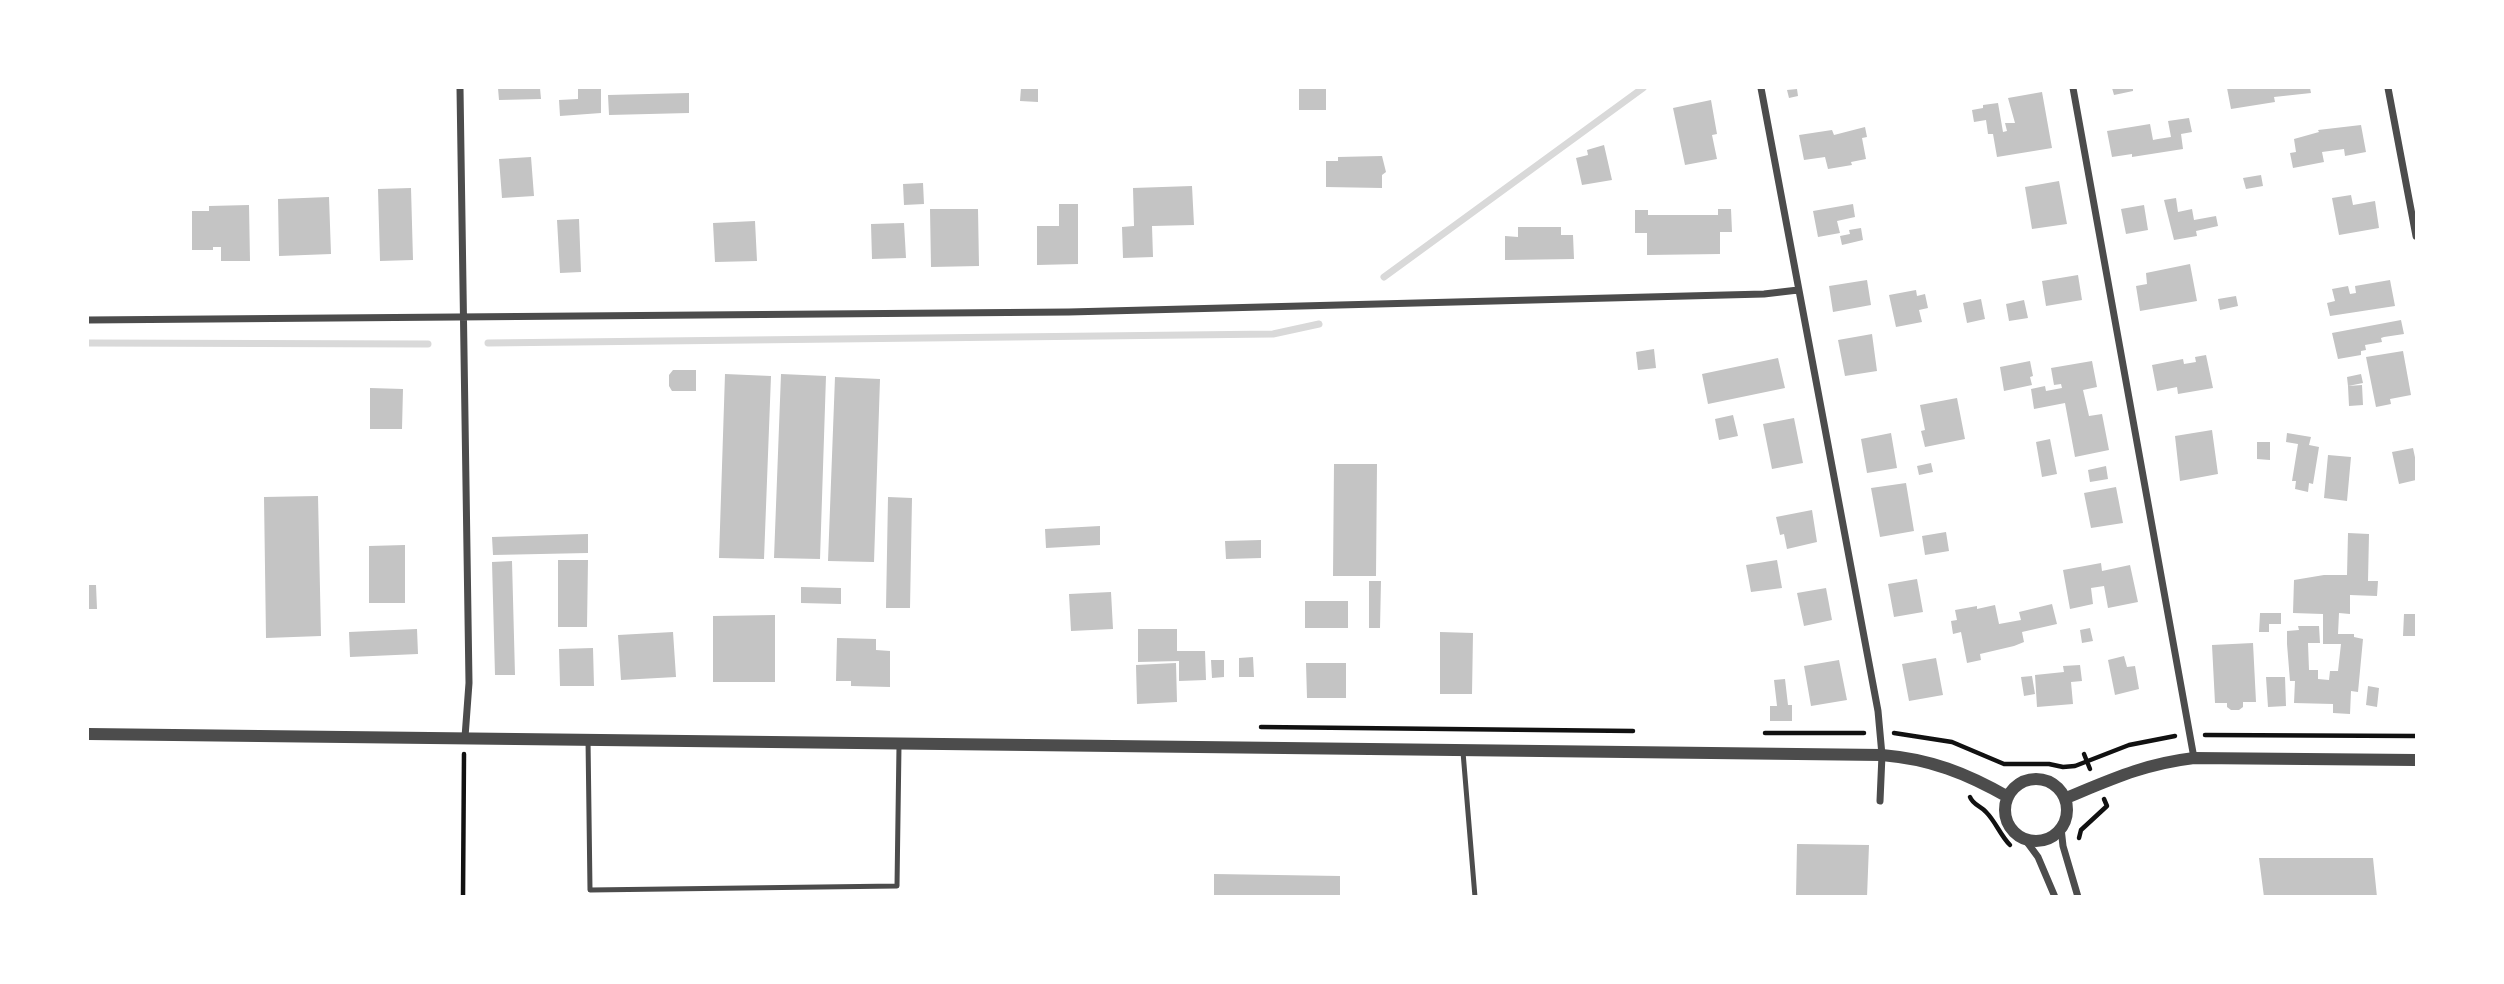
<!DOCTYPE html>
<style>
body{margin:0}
#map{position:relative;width:2504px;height:984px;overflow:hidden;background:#fff;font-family:Raleway,sans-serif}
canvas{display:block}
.frame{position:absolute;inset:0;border:89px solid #fff;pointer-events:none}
</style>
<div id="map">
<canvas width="2504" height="984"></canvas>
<div class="frame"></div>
</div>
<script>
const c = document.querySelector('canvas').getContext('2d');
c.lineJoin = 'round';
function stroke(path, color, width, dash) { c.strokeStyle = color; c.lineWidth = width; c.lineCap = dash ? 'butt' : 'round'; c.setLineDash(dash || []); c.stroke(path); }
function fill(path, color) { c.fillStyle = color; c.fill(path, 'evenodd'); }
const stream = new Path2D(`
 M 1384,277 L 1643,88
 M 88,343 L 428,344
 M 488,343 L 1273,334 L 1319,324`);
const building = new Path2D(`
 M 498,88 L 540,88 L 541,99 L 499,100 Z
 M 578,88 L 601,88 L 601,113 L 560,116 L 559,100 L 578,99 Z
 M 1021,88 L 1038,88 L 1038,102 L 1020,101 Z
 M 1326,88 L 1326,110 L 1299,110 L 1299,89 Z
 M 2112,88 L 2133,88 L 2133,91 L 2114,95 Z
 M 2227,88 L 2310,88 L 2311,93 L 2274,97 L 2275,102 L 2231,109 Z
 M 1797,89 L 1798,96 L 1789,98 L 1787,90 Z
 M 2042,92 L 2052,148 L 1997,157 L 1993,134 L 1988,134 L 1986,120 L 1974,122 L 1972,110 L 1983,108 L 1983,105 L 1998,103 L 2003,132 L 2007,131 L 2005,123 L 2015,123 L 2008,98 Z
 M 689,93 L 689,113 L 609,115 L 608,95 Z
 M 1711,100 L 1717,134 L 1712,135 L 1717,159 L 1685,165 L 1673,108 Z
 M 2189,118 L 2192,132 L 2181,134 L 2183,149 L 2132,157 L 2132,154 L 2112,157 L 2107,131 L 2150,124 L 2153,140 L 2158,139 L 2171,137 L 2168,121 Z
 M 2361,125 L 2366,152 L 2345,156 L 2344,149 L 2322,152 L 2324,162 L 2293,168 L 2290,153 L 2296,152 L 2294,139 L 2319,132 L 2318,130 Z
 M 1865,127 L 1867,137 L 1862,138 L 1866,159 L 1851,162 L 1852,165 L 1828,169 L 1825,157 L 1804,160 L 1799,135 L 1832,130 L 1834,135 Z
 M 1604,145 L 1612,180 L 1582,185 L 1576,158 L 1588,155 L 1587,150 Z
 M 1382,156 L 1386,172 L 1382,175 L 1382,188 L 1326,187 L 1326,161 L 1338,161 L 1338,157 Z
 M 531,157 L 534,196 L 502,198 L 499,159 Z
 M 2261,175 L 2263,186 L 2246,189 L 2243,178 Z
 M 2059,181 L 2067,224 L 2032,229 L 2025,187 Z
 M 923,183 L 924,204 L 904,205 L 903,184 Z
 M 1192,186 L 1194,225 L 1152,226 L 1153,257 L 1123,258 L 1122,227 L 1134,226 L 1133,188 Z
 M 411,188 L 413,260 L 380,261 L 378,189 Z
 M 2351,195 L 2353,205 L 2375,201 L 2379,228 L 2339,235 L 2332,198 Z
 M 329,197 L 331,254 L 279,256 L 278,199 Z
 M 2176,198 L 2178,212 L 2192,209 L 2194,220 L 2216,216 L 2218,226 L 2196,231 L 2197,236 L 2174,240 L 2164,200 Z
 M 1059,204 L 1078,204 L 1078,264 L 1037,265 L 1037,226 L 1059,226 Z
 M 1853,204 L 1855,217 L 1837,221 L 1840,233 L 1818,237 L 1813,211 Z
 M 249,205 L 250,261 L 221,261 L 221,247 L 213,247 L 213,250 L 192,250 L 192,211 L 209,211 L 209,206 Z
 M 2144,205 L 2148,230 L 2126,234 L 2121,209 Z
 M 930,209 L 978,209 L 979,266 L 931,267 Z
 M 1718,209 L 1731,209 L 1732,232 L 1720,232 L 1720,254 L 1647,255 L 1647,233 L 1635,233 L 1635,210 L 1648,210 L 1648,215 L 1718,215 Z
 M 579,219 L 581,272 L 560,273 L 557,220 Z
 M 755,221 L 757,261 L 715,262 L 713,223 Z
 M 904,223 L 906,258 L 872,259 L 871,224 Z
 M 1518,227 L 1561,227 L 1561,235 L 1573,235 L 1574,259 L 1505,260 L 1505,236 L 1518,237 Z
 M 1861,228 L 1863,240 L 1842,245 L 1840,236 L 1850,234 L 1849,230 Z
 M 2190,264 L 2197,301 L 2140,311 L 2136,286 L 2147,284 L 2146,273 Z
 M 2078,275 L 2082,300 L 2046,306 L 2042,281 Z
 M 1867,280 L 1871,305 L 1833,312 L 1829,286 Z
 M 2390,280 L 2395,306 L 2330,316 L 2327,303 L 2335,301 L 2332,289 L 2348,286 L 2350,294 L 2356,293 L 2355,286 Z
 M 1916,290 L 1917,296 L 1925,294 L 1928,308 L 1919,310 L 1922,322 L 1896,327 L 1889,295 Z
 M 2236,296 L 2238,306 L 2220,310 L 2218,299 Z
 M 1981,299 L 1985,319 L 1967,323 L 1963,303 Z
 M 2024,300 L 2028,318 L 2009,321 L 2006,304 Z
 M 2401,320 L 2404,334 L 2384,337 L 2381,338 L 2382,342 L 2365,345 L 2366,350 L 2361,351 L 2361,355 L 2338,359 L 2332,333 Z
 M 1872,334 L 1877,371 L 1845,376 L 1838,340 Z
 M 1654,349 L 1656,368 L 1638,370 L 1636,352 Z
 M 2403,351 L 2411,395 L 2390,399 L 2391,404 L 2376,407 L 2366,357 Z
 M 2206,355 L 2213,388 L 2178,394 L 2177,387 L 2157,391 L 2152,365 L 2183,359 L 2184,364 L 2196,362 L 2195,357 Z
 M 1778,358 L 1785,388 L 1708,404 L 1702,374 Z
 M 2030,361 L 2033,376 L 2030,377 L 2032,385 L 2004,391 L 2000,367 Z
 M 2092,361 L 2097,387 L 2083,390 L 2089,416 L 2102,414 L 2109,450 L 2075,457 L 2065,403 L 2034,409 L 2031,389 L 2045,386 L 2046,391 L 2062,388 L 2061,384 L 2054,385 L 2051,368 Z
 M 673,370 L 696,370 L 696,391 L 672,391 L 669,386 L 669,375 Z
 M 725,374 L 771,376 L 764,559 L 719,558 Z
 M 781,374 L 826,376 L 820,559 L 774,558 Z
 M 2361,374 L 2363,383 L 2348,386 L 2347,377 Z
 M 835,377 L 880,379 L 874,562 L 828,561 Z
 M 2362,385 L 2363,405 L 2349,406 L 2348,386 Z
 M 370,388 L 403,389 L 402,429 L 370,429 Z
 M 1957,398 L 1965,439 L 1925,447 L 1921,431 L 1925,430 L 1920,405 Z
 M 1733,415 L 1738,436 L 1719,440 L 1715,419 Z
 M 1794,418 L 1803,463 L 1772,469 L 1763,424 Z
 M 2212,430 L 2218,474 L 2180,481 L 2175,436 Z
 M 1891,433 L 1897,468 L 1867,473 L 1861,439 Z
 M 2287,433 L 2311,437 L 2309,445 L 2319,447 L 2313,484 L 2309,483 L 2308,492 L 2295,489 L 2296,481 L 2292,481 L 2298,444 L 2286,442 Z
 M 2050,439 L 2057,474 L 2042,477 L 2036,442 Z
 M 2257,442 L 2270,442 L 2270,460 L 2257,459 Z
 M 2413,448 L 2416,462 L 2416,480 L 2399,484 L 2392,452 Z
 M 2328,455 L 2351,457 L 2347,501 L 2324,498 Z
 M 1931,463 L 1933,472 L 1919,475 L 1917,466 Z
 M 1334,464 L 1377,464 L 1376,576 L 1333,576 Z
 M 2106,466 L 2108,479 L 2090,482 L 2088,470 Z
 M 1906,483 L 1914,531 L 1880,537 L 1871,488 Z
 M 2116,487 L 2123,523 L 2091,528 L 2084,493 Z
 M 318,496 L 321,636 L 266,638 L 264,497 Z
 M 888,497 L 912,498 L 910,608 L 886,608 Z
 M 1812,510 L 1817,542 L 1787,549 L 1784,534 L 1780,535 L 1776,517 Z
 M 1100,526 L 1100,545 L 1046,548 L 1045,529 Z
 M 1946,532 L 1949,551 L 1925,555 L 1922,536 Z
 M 2348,533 L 2369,534 L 2368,581 L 2378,581 L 2377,596 L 2350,595 L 2350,614 L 2339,613 L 2338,634 L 2354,634 L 2354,637 L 2363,639 L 2358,692 L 2351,691 L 2350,714 L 2333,713 L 2333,704 L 2294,703 L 2295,681 L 2290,681 L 2287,644 L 2287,631 L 2299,630 L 2298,626 L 2319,626 L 2320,643 L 2308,643 L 2309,670 L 2318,670 L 2318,679 L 2329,680 L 2330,671 L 2338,671 L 2341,644 L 2323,644 L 2323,614 L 2293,613 L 2294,580 L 2324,575 L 2347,575 Z
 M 588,534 L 588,553 L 493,555 L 492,537 Z
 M 1261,540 L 1261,558 L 1226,559 L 1225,541 Z
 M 405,545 L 405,603 L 369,603 L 369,546 Z
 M 558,560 L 588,560 L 587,627 L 558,627 Z
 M 1777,560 L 1782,588 L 1751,592 L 1746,565 Z
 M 512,561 L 515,675 L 495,675 L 492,562 Z
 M 2101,563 L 2102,571 L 2130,565 L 2138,602 L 2108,608 L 2104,586 L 2091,588 L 2093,604 L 2070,609 L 2063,570 Z
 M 1917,579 L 1923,612 L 1894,617 L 1888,584 Z
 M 1369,581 L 1381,581 L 1380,628 L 1369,628 Z
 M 88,585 L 96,585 L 97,609 L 88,609 Z
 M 801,587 L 841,588 L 841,604 L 801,603 Z
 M 1826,588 L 1832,620 L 1804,626 L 1797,593 Z
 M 1111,592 L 1113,629 L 1071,631 L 1069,594 Z
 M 1305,601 L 1348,601 L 1348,628 L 1305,628 Z
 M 2052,604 L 2057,624 L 2022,632 L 2024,642 L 2014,646 L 1980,654 L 1981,660 L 1967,663 L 1961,632 L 1953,634 L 1951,621 L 1957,620 L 1955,610 L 1977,606 L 1977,609 L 1995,605 L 1999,624 L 2021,620 L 2019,612 Z
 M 2260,613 L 2281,613 L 2281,624 L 2269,624 L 2269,632 L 2259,632 Z
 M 2404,614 L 2416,614 L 2416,636 L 2403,636 Z
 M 775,615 L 775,682 L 713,682 L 713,616 Z
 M 2090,628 L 2093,641 L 2082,643 L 2080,630 Z
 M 417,629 L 418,654 L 350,657 L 349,632 Z
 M 1138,629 L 1177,629 L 1177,651 L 1205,651 L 1206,680 L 1179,681 L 1179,661 L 1138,662 Z
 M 673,632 L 676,677 L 621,680 L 618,635 Z
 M 1440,632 L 1473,633 L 1472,694 L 1440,694 Z
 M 837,638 L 876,639 L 876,650 L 890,651 L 890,687 L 851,686 L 851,681 L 836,681 Z
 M 2253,643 L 2256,702 L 2243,702 L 2243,707 L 2239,710 L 2231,710 L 2227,707 L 2227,703 L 2215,703 L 2212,645 Z
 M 593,648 L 594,686 L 560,686 L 559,649 Z
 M 2124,656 L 2127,667 L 2135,666 L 2139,689 L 2115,695 L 2108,660 Z
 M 1253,657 L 1254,677 L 1239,677 L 1239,658 Z
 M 1936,658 L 1943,695 L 1909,701 L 1902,664 Z
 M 1211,660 L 1224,660 L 1224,677 L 1212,678 Z
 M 1839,660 L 1847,700 L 1811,706 L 1804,666 Z
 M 1176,663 L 1177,702 L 1137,704 L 1136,665 Z
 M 1306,663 L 1346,663 L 1346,698 L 1307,698 Z
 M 2080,665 L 2082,681 L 2071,682 L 2073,704 L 2037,707 L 2035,675 L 2064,672 L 2063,666 Z
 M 2032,676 L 2035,694 L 2024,696 L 2021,677 Z
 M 2266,677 L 2285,677 L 2286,706 L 2268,707 Z
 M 1785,679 L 1788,705 L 1792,705 L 1792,721 L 1770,721 L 1770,706 L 1777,706 L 1774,680 Z
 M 2368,686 L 2379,688 L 2377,707 L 2366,705 Z
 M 1797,844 L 1869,845 L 1867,897 L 1796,897 Z
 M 2259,858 L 2373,858 L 2377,897 L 2264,897 Z
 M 1214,874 L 1340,876 L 1340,897 L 1214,897 Z`);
const path = new Path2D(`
 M 1261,727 L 1633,731
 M 1765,733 L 1864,733
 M 1894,733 L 1952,742 L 2004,764 L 2049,764 L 2063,767 L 2075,766 L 2129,745 L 2175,736
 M 2205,735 L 2416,736
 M 2084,754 L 2090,769
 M 1970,797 C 1973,805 1981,806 1986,812 C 1996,822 2000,835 2010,845
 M 2079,838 L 2081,830 L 2107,806 L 2104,799
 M 463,897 L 464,754`);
const service = new Path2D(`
 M 588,739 L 590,890 L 897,886 L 899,746
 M 1463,752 L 1475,897`);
const minor = new Path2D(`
 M 460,88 L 469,683 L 465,737
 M 1761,88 L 1878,711 L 1882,755 L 1880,801
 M 2073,88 L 2194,758
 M 2388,88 L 2416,236
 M 88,320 L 1069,312 L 1764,294 L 1798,290
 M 2061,828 L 2063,846 L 2078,897
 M 2024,838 L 2038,857 L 2055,897`);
const tertiary = new Path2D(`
 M 88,734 L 1882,755 C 1930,759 1966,773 2008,797
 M2005 810a31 31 0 1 1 62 0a31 31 0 1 1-62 0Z
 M 2066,798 C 2112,779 2144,764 2194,758 L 2416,760`);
stroke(stream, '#d9d9d9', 7);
fill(building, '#c4c4c4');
stroke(path, '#111', 4.5);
stroke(service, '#4c4c4c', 5);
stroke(minor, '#4c4c4c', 7);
stroke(tertiary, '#4c4c4c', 12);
</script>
